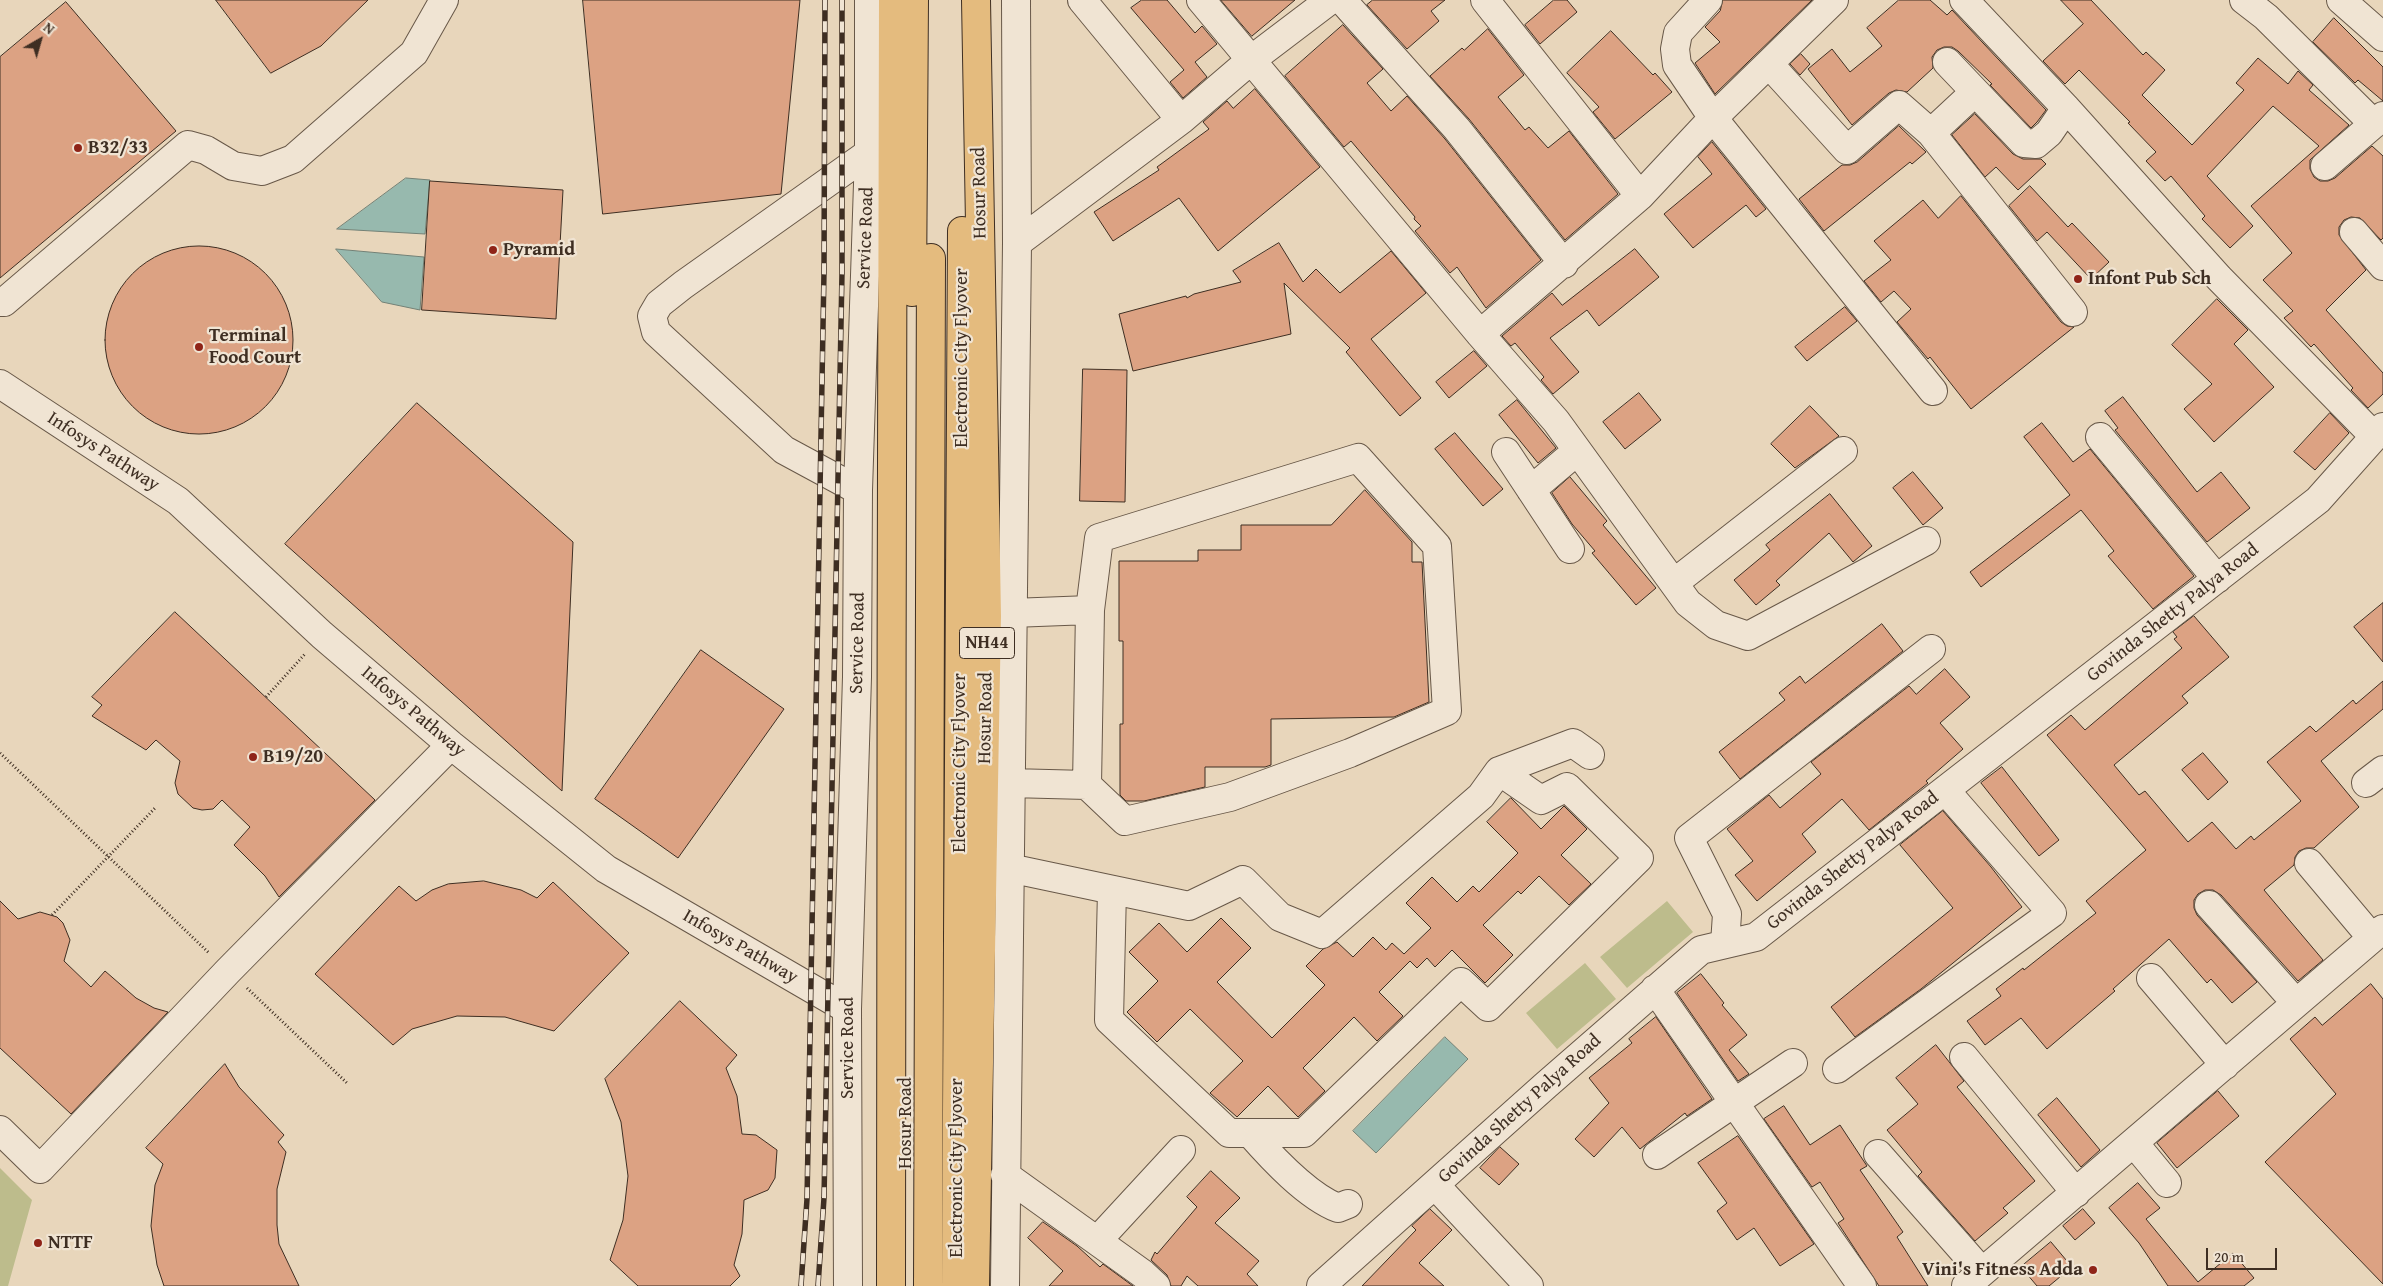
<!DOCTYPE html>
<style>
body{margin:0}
#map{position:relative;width:2383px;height:1286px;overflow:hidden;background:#e8d6bb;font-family:"Gentium Book Plus",serif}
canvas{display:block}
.north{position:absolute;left:15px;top:15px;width:50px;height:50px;-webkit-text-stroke:4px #f0e4d3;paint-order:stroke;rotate:38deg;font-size:14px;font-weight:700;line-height:20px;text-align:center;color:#3e2e22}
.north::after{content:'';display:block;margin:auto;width:18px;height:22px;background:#3e2e22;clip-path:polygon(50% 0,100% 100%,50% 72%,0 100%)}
.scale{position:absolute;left:2206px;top:1248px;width:71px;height:22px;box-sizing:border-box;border:2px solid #3e2e22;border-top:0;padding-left:6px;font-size:15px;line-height:18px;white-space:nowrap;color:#3e2e22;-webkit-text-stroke:4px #f0e4d3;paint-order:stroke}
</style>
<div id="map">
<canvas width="2383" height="1286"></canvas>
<div class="north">N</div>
<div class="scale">20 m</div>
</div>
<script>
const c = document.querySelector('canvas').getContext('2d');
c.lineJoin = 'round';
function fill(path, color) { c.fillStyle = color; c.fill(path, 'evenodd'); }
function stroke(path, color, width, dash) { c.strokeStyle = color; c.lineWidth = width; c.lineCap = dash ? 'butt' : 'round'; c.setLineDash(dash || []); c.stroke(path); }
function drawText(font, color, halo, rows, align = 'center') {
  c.font = font + ' "Gentium Book Plus",serif'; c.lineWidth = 4.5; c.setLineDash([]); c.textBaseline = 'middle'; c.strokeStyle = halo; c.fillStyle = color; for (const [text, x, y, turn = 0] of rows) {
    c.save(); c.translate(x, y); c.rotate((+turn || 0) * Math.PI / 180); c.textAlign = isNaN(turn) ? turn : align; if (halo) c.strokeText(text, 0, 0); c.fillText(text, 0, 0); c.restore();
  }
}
const green = new Path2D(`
 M 1667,901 L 1693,932 L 1627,988 L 1600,957 Z
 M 1585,963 L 1616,999 L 1557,1049 L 1526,1013 Z
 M 0,1168 L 32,1200 L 8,1286 L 0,1286 Z`);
const water = new Path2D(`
 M 406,178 L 430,180 L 425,234 L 337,229 Z
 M 336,249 L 424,257 L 420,310 L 382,302 Z
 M 1445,1037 L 1468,1059 L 1376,1153 L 1353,1131 Z`);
const building = new Path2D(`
 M 216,0 L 368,0 L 321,46 L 271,73 Z
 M 583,0 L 800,0 L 781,194 L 603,214 Z
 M 1142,0 L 1167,0 L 1195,33 L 1202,26 L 1217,44 L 1195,62 L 1207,77 L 1183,98 L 1170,82 L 1184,70 L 1131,8 Z
 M 1221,0 L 1295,0 L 1252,36 Z
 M 1373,0 L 1445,0 L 1431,11 L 1439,21 L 1407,49 L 1367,5 Z
 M 1554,0 L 1567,0 L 1577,12 L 1540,44 L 1525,25 Z
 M 1723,0 L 1812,0 L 1715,94 L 1695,63 L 1720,42 L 1705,27 L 1720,11 Z
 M 1899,0 L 1930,0 L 1947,15 L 1952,10 L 2046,110 L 2037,122 L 2031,128 L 1990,85 L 1992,84 L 1958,51 L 1952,47 L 1944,47 L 1937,50 L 1932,57 L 1933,68 L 1907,92 L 1896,90 L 1889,93 L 1852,125 L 1808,69 L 1832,49 L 1850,72 L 1882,46 L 1867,28 Z
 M 2061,0 L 2091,0 L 2143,55 L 2146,52 L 2165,70 L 2142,95 L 2192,145 L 2244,90 L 2236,83 L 2258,58 L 2288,84 L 2298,71 L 2313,85 L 2309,90 L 2349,125 L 2310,160 L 2310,169 L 2314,177 L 2320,181 L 2328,181 L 2335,178 L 2372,146 L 2383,156 L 2383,238 L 2381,240 L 2360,218 L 2351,217 L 2344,220 L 2339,227 L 2339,235 L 2366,270 L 2326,310 L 2383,373 L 2383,394 L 2368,408 L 2351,390 L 2353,388 L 2314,344 L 2311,347 L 2284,318 L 2293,311 L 2263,280 L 2292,253 L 2251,206 L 2319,146 L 2273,106 L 2207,176 L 2253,226 L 2230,248 L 2202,219 L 2205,216 L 2171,176 L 2165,181 L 2146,161 L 2156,152 L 2128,123 L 2130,122 L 2079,70 L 2065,84 L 2043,61 L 2083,24 Z
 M 66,2 L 176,131 L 0,278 L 0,57 Z
 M 2334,18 L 2383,67 L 2383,101 L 2358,80 L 2355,83 L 2313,42 Z
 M 1343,25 L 1383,69 L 1367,83 L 1391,111 L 1407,96 L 1445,139 L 1541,260 L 1486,308 L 1457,267 L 1450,273 L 1415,231 L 1421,226 L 1414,219 L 1415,217 L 1351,141 L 1344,147 L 1285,76 Z
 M 1488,29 L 1524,75 L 1498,97 L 1525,130 L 1529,127 L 1548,148 L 1569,131 L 1618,194 L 1565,240 L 1469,119 L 1430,76 L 1462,48 L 1464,50 Z
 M 1611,31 L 1653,75 L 1655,73 L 1672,92 L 1615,139 L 1593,112 L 1599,107 L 1567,73 Z
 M 1801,54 L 1810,64 L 1800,75 L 1790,64 Z
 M 1255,89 L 1320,167 L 1218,251 L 1179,198 L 1113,241 L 1094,212 L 1159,170 L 1157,167 L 1209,129 L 1203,122 L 1227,101 L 1233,108 Z
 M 1975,114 L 2013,154 L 2023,159 L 2041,159 L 2046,164 L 2018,190 L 1996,167 L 1985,177 L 1952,135 Z
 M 1899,126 L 1926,152 L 1912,164 L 1910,162 L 1824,231 L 1799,199 L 1842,165 L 1850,165 L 1857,162 Z
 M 1712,142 L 1766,209 L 1756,217 L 1746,205 L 1693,248 L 1664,214 L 1712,174 L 1698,157 Z
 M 430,181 L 563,190 L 556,319 L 422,310 Z
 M 2030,186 L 2068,227 L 2072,223 L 2109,262 L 2091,279 L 2047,232 L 2037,241 L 2009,206 Z
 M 1961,196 L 2061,322 L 2067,326 L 2074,327 L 1971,409 L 1930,357 L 1928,359 L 1897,322 L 1911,309 L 1894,291 L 1881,302 L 1864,281 L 1891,260 L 1874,241 L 1923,200 L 1938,218 Z
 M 1279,243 L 1303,282 L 1316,269 L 1340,293 L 1391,251 L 1426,293 L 1371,339 L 1421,398 L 1400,416 L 1346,352 L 1350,348 L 1284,283 L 1291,334 L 1133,371 L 1119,314 L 1186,296 L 1187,298 L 1194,294 L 1241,282 L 1233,271 Z
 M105 340a94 94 0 1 1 188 0a94 94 0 1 1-188 0Z
 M 1635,249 L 1659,277 L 1599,326 L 1587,310 L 1550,338 L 1579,372 L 1553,394 L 1541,380 L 1544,377 L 1515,343 L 1511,346 L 1502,336 L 1552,293 L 1562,305 Z
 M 2217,299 L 2248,330 L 2234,344 L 2274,387 L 2214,442 L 2184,409 L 2212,384 L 2172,345 Z
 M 1845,307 L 1857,321 L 1807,361 L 1795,347 Z
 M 1474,351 L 1487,366 L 1449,398 L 1436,382 Z
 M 1083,369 L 1127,370 L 1125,502 L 1080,501 Z
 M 1639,393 L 1661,420 L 1625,449 L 1603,422 Z
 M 2123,397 L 2197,492 L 2221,472 L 2250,508 L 2207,542 L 2115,430 L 2118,428 L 2105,411 Z
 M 1517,400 L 1556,448 L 1538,463 L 1499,415 Z
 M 417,403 L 573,542 L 562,791 L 285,544 Z
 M 1810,406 L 1839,436 L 1795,468 L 1771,444 Z
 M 2330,413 L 2349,433 L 2315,470 L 2294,452 Z
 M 2042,423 L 2073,462 L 2090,449 L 2194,576 L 2153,609 L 2108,556 L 2114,551 L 2081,510 L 1981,587 L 1970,572 L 2070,495 L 2024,437 Z
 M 1455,433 L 1503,489 L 1483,506 L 1435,449 Z
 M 1913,472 L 1943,508 L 1923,525 L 1893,488 Z
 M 1570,477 L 1607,521 L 1603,525 L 1656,588 L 1636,605 L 1592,553 L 1595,551 L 1572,524 L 1552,493 Z
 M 1365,490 L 1412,542 L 1412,562 L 1422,562 L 1429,702 L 1394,717 L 1271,719 L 1271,765 L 1265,767 L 1205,767 L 1205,787 L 1144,801 L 1126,801 L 1120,795 L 1120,724 L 1123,724 L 1123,641 L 1119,641 L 1119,561 L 1198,561 L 1198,550 L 1241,550 L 1241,525 L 1331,525 Z
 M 1830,494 L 1872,546 L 1853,562 L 1829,533 L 1776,581 L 1780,585 L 1756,605 L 1734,580 L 1770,550 L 1766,545 Z
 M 2383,603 L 2383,662 L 2354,627 Z
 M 175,612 L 375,800 L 279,897 L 265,876 L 234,845 L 250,827 L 222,800 L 213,809 L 202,810 L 193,808 L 178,794 L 175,783 L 180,761 L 156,740 L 146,750 L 92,716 L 102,705 L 92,697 Z
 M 2194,616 L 2229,657 L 2182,696 L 2188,703 L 2114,765 L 2139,795 L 2145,791 L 2188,842 L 2212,822 L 2236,849 L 2251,836 L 2254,840 L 2301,801 L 2267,762 L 2310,726 L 2316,732 L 2353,700 L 2356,704 L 2383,681 L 2383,709 L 2321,761 L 2359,807 L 2314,848 L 2306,848 L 2299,851 L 2295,857 L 2294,865 L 2264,890 L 2323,960 L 2298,981 L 2221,895 L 2213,890 L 2205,890 L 2198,894 L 2194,900 L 2194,908 L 2197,915 L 2257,982 L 2232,1003 L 2211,979 L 2207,983 L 2169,939 L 2113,989 L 2115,991 L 2047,1049 L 2021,1018 L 1985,1045 L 1967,1021 L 2001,996 L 1996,989 L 2023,968 L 2024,970 L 2096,913 L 2086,901 L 2146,850 L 2047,735 L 2071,715 L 2085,730 L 2182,648 L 2174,639 L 2177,637 L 2173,632 Z
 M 1882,624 L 1903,651 L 1740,779 L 1719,752 L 1785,700 L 1779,693 L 1800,676 L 1805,683 Z
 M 701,650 L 784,709 L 678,858 L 595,799 Z
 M 1945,669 L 1970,697 L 1940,723 L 1963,749 L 1926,781 L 1928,783 L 1869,830 L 1842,799 L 1802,834 L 1816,852 L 1757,901 L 1735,875 L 1753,861 L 1727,829 L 1769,795 L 1780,808 L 1821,774 L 1811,762 L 1909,686 L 1916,694 Z
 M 2203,753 L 2228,782 L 2208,800 L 2182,770 Z
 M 2002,767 L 2059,840 L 2039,856 L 1981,783 Z
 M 1511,798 L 1541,829 L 1564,806 L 1587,829 L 1561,855 L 1591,884 L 1569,905 L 1539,876 L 1521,894 L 1518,891 L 1483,925 L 1513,955 L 1485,983 L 1452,950 L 1435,967 L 1427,958 L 1417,968 L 1410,961 L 1379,992 L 1403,1016 L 1377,1041 L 1354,1017 L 1303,1068 L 1325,1091 L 1298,1117 L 1268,1086 L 1237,1117 L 1210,1093 L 1243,1061 L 1190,1009 L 1157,1042 L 1127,1012 L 1158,981 L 1129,952 L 1159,923 L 1187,952 L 1221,918 L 1251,948 L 1217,982 L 1272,1038 L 1325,985 L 1306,966 L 1323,949 L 1337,942 L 1353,957 L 1373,937 L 1386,950 L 1392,943 L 1404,954 L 1431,928 L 1406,903 L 1432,877 L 1457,902 L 1473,886 L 1479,892 L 1518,853 L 1487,822 Z
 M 1943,811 L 1991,867 L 2022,907 L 1921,989 L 1855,1037 L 1831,1007 L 1953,908 L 1900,845 Z
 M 484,881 L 521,890 L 537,898 L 553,882 L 629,953 L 554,1031 L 505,1017 L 457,1016 L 412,1029 L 393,1045 L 315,974 L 399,886 L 416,901 L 432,890 L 448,884 Z
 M 0,901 L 18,919 L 40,912 L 57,917 L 63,923 L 70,940 L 64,961 L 91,987 L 105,971 L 136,998 L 154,1008 L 168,1012 L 71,1114 L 0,1048 Z
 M 1701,974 L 1724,1003 L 1722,1005 L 1747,1035 L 1729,1050 L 1749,1074 L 1738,1081 L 1677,993 Z
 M 2371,984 L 2383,999 L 2383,1284 L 2265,1162 L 2336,1094 L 2290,1039 L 2315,1017 L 2322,1025 Z
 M 680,1001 L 737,1055 L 726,1068 L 737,1096 L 742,1134 L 756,1135 L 777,1150 L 775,1178 L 768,1190 L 744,1200 L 742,1234 L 734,1265 L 740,1276 L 730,1286 L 638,1286 L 610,1260 L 623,1220 L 628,1176 L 621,1122 L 605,1079 Z
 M 1656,1017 L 1712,1099 L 1687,1116 L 1685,1113 L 1640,1149 L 1622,1127 L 1594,1157 L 1575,1139 L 1609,1103 L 1589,1078 L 1632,1043 L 1629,1039 Z
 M 1936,1045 L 1964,1081 L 1957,1087 L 2035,1181 L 2003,1208 L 2008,1213 L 1975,1241 L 1918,1176 L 1922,1172 L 1887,1130 L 1918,1104 L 1896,1078 Z
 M 225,1064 L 239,1087 L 284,1135 L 278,1142 L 286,1152 L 277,1189 L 277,1225 L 279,1244 L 299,1286 L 164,1286 L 157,1265 L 151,1226 L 155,1185 L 163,1164 L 146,1148 Z
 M 2218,1091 L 2239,1116 L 2177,1168 L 2157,1143 Z
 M 2057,1098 L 2100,1150 L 2081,1167 L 2038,1115 Z
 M 1784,1106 L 1810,1145 L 1840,1125 L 1867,1166 L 1860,1170 L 1903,1232 L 1897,1237 L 1928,1286 L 1879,1286 L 1838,1223 L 1844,1219 L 1820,1182 L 1812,1187 L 1764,1119 Z
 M 1738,1136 L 1814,1244 L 1780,1266 L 1754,1228 L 1737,1240 L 1717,1211 L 1727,1203 L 1698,1163 Z
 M 1500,1147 L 1519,1164 L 1499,1185 L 1480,1168 Z
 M 1211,1171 L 1240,1198 L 1215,1223 L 1259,1261 L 1247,1274 L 1258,1286 L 1198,1286 L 1187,1276 L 1181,1286 L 1171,1286 L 1167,1275 L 1151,1260 L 1155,1252 L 1157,1254 L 1197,1207 L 1187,1197 Z
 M 2138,1183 L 2160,1208 L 2146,1219 L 2198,1282 L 2233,1253 L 2254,1278 L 2244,1286 L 2168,1286 L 2139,1243 L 2109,1208 Z
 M 1430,1209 L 1452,1230 L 1419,1263 L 1444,1286 L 1362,1286 L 1416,1230 L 1412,1226 Z
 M 2083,1209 L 2095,1223 L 2075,1240 L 2063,1226 Z
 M 1043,1222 L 1077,1246 L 1100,1267 L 1103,1264 L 1133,1286 L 1049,1286 L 1063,1271 L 1028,1238 Z
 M 2051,1242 L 2072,1267 L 2049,1286 L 2037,1286 L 2021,1267 Z`);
const path = new Path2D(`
 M 266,697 L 305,654
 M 0,753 L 209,953
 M 52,915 L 156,807
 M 247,988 L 347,1083`);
const minor = new Path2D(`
 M 1082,0 L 1181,120
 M 1201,0 L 1480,334 L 1556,421 L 1688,603 L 1716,625 L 1748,636 L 1926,541
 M 1342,0 L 1457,129 L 1564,264
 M 1485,0 L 1640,196
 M 1708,0 L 1678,33 L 1675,49 L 1677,65 L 1713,118 L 1933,391
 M 1964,0 L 2066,108 L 2219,278 L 2374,436
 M 2244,0 L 2266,17 L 2374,124
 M 2341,0 L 2383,37
 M 1947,62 L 2024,143 L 2036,144 L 2049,133 L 2066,108
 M 1769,64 L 1847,150 L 1899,105 L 1931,133 L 1975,92
 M 1931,133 L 2073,312
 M 2325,166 L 2383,116
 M 2354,232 L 2383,266
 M 1017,243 L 1181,120 L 1251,60 L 1330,0
 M 0,302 L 4,302 L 188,145 L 206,150 L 233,166 L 262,171 L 293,159 L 414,53 L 444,0
 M 1480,334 L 1640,196 L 1713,118 L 1834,0
 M 0,384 L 178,501 L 322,635 L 451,745 L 606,869 L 847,1009
 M 2100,437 L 2217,579
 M 1506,452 L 1570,549
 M 1358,458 L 1437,546 L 1447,711 L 1350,753 L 1230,797 L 1125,821 L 1087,785 L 1090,610 L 1099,538 Z
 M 858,490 L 784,450 L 656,332 L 652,316 L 659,304 L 683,285 L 869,153
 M 1531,490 L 1577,451
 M 1674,583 L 1843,451
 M 1012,613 L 1090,610
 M 1010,783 L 1087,785
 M 2366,783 L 2383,770
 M 2309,863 L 2372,938
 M 1009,868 L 1189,906 L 1243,880 L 1280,917 L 1322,934 L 1481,796 L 1499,771 L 1573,743 L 1590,755
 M 1112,890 L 1109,1020 L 1229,1133 L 1304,1133 L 1461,982 L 1488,1007 L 1639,858 L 1567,787 L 1541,800 L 1499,771
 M 2209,905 L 2296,1003
 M 1725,944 L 1727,914 L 1689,838 L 1931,649
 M 2151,978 L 2225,1065
 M 1655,989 L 1862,1286
 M 1964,1057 L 2076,1193
 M 1837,1069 L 2052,913 L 1945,790
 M 0,1130 L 40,1169 L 228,971 L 451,745
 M 1250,1133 C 1272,1158 1307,1196 1338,1208 L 1348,1204
 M 2134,1143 L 2167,1183
 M 1878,1154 L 1982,1272
 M 1657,1155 L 1793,1063
 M 1005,1175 L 1143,1274 L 1156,1286
 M 1435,1185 L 1529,1286
 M 1097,1241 L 1181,1150
 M 848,1286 L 847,1009 L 857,677 L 858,490 L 869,153 L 869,0
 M 1005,1286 L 1017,243 L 1016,0
 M 1321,1286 L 1546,1085 L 1701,950 L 1756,937 L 2318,500 L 2383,427
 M 1966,1286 L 2383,929`);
const highway = new Path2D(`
 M 912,292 L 914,0
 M 891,1286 C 890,857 893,429 893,0
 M 928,1286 L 931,258
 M 956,1286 L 962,231
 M 975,1286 L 987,616 L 976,0`);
const rail = new Path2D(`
 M 801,1286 L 807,1199 L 824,272 L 825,0
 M 818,1286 L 824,1198 L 842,273 L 842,0`);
const markers = [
 [78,148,5,"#8f2418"],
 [493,250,5,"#8f2418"],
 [2078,279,5,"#8f2418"],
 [199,347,5,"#8f2418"],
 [253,757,5,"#8f2418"],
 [38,1243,5,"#8f2418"],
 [2093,1270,5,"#8f2418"]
];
const shields = [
 [987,643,55]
];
const shieldNames = [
 ["NH44",987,643]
];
const poiNames = [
 ["B32/33",88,148],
 ["Pyramid",503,250],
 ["Infont Pub Sch",2088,279],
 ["Terminal",209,336],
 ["Food Court",209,358],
 ["B19/20",263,757],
 ["NTTF",48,1243],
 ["Vini's Fitness Adda",2083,1270,"right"]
];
const streetNames = [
 ["Hosur Road",980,193,-91],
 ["Service Road",866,238,-88],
 ["Electronic City Flyover",962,358,-90],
 ["Infosys Pathway",103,452,33],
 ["Govinda Shetty Palya Road",2173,613,-38],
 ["Service Road",858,643,-89],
 ["Infosys Pathway",413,712,40],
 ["Hosur Road",986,718,-89],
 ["Electronic City Flyover",960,763,-90],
 ["Govinda Shetty Palya Road",1853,861,-38],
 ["Infosys Pathway",740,947,30],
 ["Service Road",848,1048,-90],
 ["Govinda Shetty Palya Road",1520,1109,-42],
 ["Hosur Road",906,1123,-90],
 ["Electronic City Flyover",957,1168,-90]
];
fill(green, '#bdbc8c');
fill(water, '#97b9ae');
stroke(water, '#738176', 1);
fill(building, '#dca283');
stroke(building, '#3e2e22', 1);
stroke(minor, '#685848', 30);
stroke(highway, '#3e2e22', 30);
stroke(path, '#3e2e22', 3, [1, 2.5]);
stroke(minor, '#f0e4d3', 28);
stroke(highway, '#e4bb7e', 28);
stroke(rail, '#3e2e22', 5.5);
stroke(rail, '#f0e4d3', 4, [11]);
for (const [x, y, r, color] of markers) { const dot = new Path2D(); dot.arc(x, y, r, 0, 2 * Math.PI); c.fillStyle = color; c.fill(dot); stroke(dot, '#f0e4d3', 2); }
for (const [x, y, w] of shields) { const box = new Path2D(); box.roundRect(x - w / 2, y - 15.5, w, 31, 4); c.fillStyle = '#f0e4d3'; c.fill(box); stroke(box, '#3e2e22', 1); }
drawText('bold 18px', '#3e2e22', null, shieldNames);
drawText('bold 19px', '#3e2e22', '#f0e4d3', poiNames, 'left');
drawText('19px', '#3e2e22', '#f0e4d3', streetNames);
</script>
